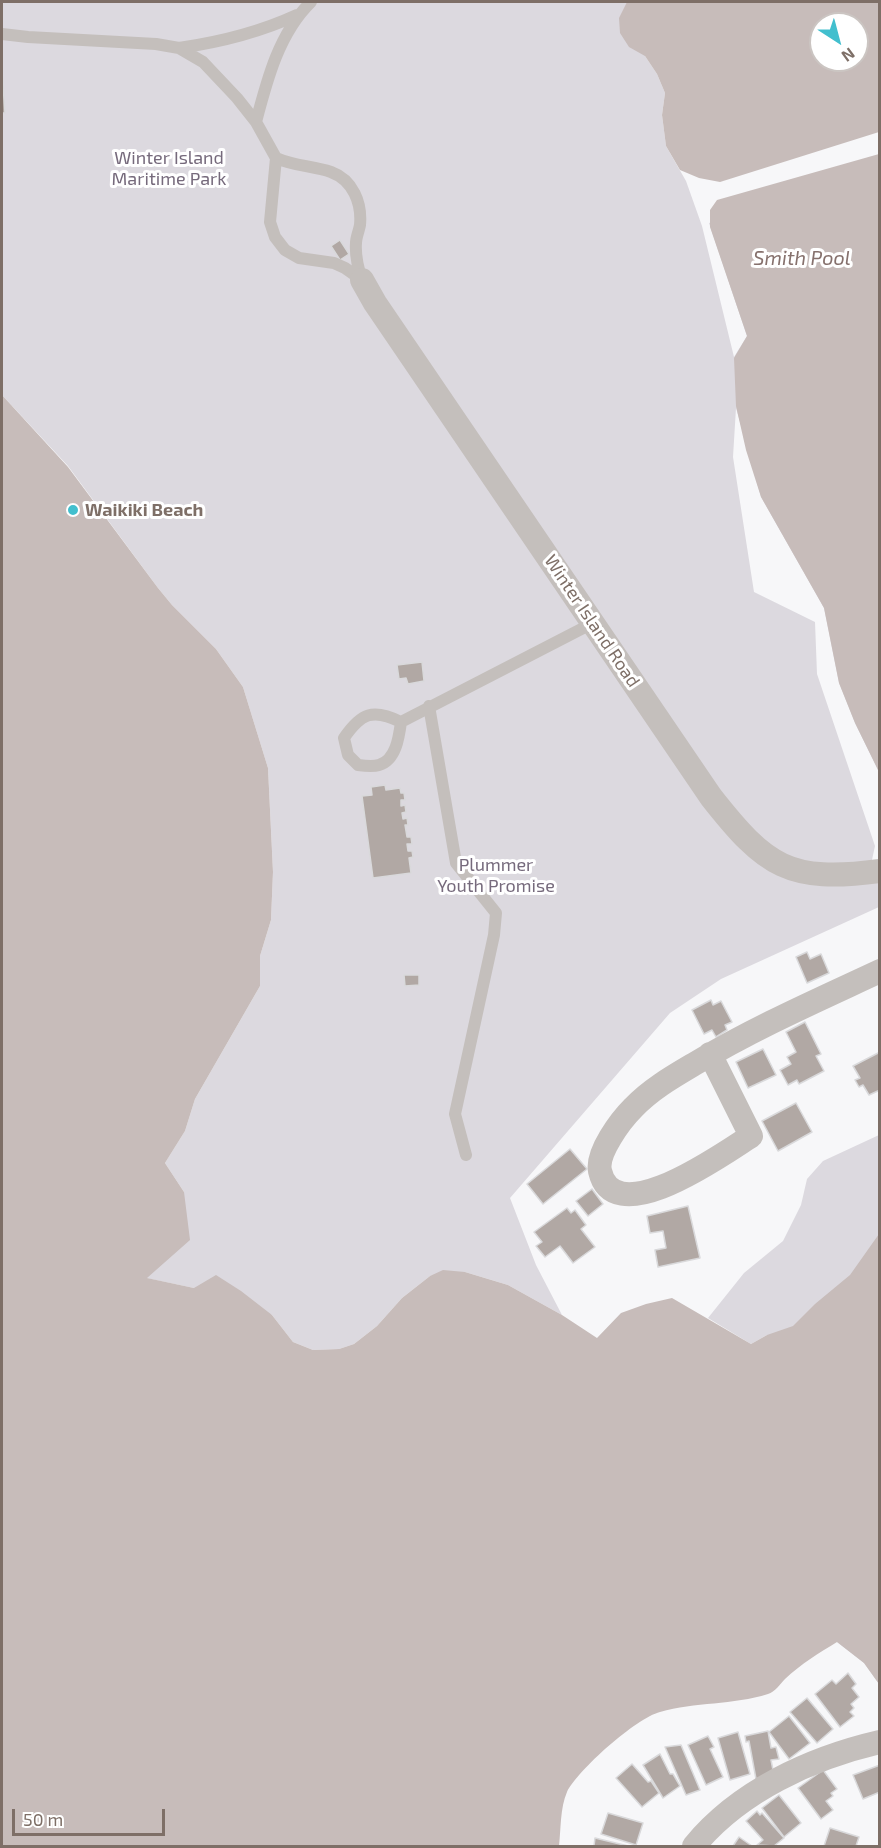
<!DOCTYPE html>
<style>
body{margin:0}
#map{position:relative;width:881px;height:1848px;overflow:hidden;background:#f7f7f9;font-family:"Exo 2",sans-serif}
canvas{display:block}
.frame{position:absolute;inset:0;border:3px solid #7e6f67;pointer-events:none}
.north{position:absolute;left:809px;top:12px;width:60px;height:60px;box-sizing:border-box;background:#fff;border:2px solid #cbc5c2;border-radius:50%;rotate:144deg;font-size:16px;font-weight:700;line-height:24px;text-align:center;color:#7e6f67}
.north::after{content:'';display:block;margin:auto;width:21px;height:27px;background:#42bfce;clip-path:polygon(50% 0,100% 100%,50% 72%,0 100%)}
.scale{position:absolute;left:12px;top:1809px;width:153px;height:27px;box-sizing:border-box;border:3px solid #7e6f67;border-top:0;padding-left:8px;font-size:18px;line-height:21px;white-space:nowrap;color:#7e6f67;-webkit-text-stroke:4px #fff;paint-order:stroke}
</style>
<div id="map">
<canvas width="881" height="1848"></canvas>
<div class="frame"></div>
<div class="north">N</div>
<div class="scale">50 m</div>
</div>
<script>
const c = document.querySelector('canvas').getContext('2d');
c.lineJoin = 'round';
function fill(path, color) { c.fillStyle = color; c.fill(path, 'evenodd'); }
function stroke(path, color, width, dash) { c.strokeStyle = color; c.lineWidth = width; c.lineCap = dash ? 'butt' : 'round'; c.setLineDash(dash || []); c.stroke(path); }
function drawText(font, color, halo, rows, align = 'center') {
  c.font = font + ' "Exo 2",sans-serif'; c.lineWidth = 6; c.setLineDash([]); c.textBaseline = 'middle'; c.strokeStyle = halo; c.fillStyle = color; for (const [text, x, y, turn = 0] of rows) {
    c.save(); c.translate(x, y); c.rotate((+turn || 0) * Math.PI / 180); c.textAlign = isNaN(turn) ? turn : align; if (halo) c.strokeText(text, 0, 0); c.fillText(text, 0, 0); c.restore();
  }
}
const green = new Path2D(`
 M 2,2 L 827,2 L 821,24 L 821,60 L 863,115 L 645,56 L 657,74 L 665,93 L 662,115 L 666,146 L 686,181 L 702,226 L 734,357 L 747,336 L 709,223 L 745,211 L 879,772 L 855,723 L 839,683 L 824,608 L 761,497 L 736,408 L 733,457 L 754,592 L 815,622 L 817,674 L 875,846 L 870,869 L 879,871 L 879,907 L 721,979 L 670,1013 L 510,1198 L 536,1265 L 562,1315 L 508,1285 L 465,1272 L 430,1276 L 402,1298 L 377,1326 L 354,1344 L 339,1349 L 313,1350 L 293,1342 L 272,1315 L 194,1288 L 146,1278 L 184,1192 L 165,1163 L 185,1131 L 195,1099 L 260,986 L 260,956 L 271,920 L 273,872 L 268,768 L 243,687 L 216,649 L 172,605 L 158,588 L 68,466 L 2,395 Z
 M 879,1135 L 879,1684 L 864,1663 L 837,1642 L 767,1335 L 751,1344 L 708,1318 L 744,1273 L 783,1241 L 801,1205 L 807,1179 L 823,1161 Z`);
const water = new Path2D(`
 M 627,2 L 879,2 L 879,132 L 720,182 L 699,178 L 680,170 L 666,146 L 662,115 L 665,93 L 657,74 L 645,56 L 629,47 L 620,33 L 619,18 ZM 821,24 L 857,24 L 857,60 L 821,60 Z
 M 879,154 L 880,154 L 879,772 L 855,723 L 839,683 L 824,608 L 761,497 L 746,450 L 736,406 L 734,358 L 747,336 L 710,227 L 710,210 L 717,200 Z
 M 2,395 L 68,467 L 158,588 L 172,605 L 216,649 L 243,687 L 268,768 L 273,872 L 271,920 L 260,956 L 260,986 L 195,1099 L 185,1131 L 165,1163 L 184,1192 L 190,1240 L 147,1278 L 194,1288 L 216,1275 L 241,1291 L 272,1315 L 293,1342 L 313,1350 L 339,1349 L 354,1344 L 377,1326 L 402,1298 L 430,1276 L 443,1270 L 465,1272 L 508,1285 L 562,1315 L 597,1338 L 621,1313 L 646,1304 L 672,1298 L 751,1344 L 767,1335 L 793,1326 L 815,1304 L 850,1275 L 879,1234 L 879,1684 L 864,1663 L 837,1642 C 819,1653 801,1664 785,1679 C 780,1684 775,1692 768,1694 C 733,1705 695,1702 660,1712 C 636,1718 578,1770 567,1792 C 560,1808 561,1829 559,1846 L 2,1846 Z`);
const building = new Path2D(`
 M 2,71 L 5,113 L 2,113 Z
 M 340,240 L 349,254 L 340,260 L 331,246 Z
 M 422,662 L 424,681 L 408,684 L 406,678 L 399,679 L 397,665 Z
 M 385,785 L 386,790 L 400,788 L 401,793 L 404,793 L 405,800 L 401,800 L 401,806 L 405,805 L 406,812 L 402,813 L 403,819 L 407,818 L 408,825 L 405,825 L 407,837 L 411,837 L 412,844 L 407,844 L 408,851 L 412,851 L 413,857 L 409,858 L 411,873 L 373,878 L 362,796 L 372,795 L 371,787 Z
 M 807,952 L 810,959 L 821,954 L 829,973 L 807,983 L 796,957 Z
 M 404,975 L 419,975 L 419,985 L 405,986 Z
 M 711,1000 L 713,1005 L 721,1001 L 732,1022 L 725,1025 L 727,1030 L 716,1037 L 712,1030 L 704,1034 L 692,1010 Z
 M 805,1022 L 821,1054 L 816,1056 L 824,1071 L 799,1084 L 797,1080 L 788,1085 L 780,1070 L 791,1064 L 787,1057 L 796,1052 L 786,1032 Z
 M 763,1049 L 776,1075 L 748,1088 L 736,1062 Z
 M 880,1052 L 880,1090 L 869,1095 L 863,1085 L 859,1087 L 855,1080 L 860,1078 L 853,1066 Z
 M 796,1103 L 812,1132 L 778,1151 L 762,1121 Z
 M 570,1149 L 587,1169 L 543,1204 L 527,1184 Z
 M 592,1189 L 603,1204 L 588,1216 L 576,1201 Z
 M 688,1206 L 700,1258 L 658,1267 L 655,1250 L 666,1248 L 663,1231 L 650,1233 L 647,1216 Z
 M 567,1208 L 571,1213 L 575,1210 L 586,1225 L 581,1229 L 595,1247 L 573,1263 L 560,1246 L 545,1257 L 536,1246 L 542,1242 L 534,1232 Z
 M 848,1673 L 856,1684 L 852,1688 L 859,1697 L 851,1704 L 854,1708 L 850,1712 L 854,1716 L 840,1727 L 815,1694 L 832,1680 L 836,1684 Z
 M 807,1698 L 833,1729 L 817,1743 L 790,1712 Z
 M 789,1716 L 810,1743 L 789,1759 L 769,1732 Z
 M 768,1731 L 771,1748 L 776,1747 L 779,1759 L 771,1760 L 774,1775 L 756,1779 L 749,1741 L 746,1742 L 745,1736 Z
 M 738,1732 L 750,1774 L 730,1780 L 718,1738 Z
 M 708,1736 L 714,1747 L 710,1749 L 723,1777 L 706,1785 L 688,1745 Z
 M 681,1745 L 700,1790 L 686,1795 L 665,1747 Z
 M 660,1754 L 670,1774 L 673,1774 L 680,1786 L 663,1798 L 643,1765 Z
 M 632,1764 L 648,1782 L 651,1781 L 659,1793 L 642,1807 L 616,1778 Z
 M 880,1765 L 880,1792 L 863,1799 L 853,1775 Z
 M 823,1770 L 837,1789 L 831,1793 L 833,1796 L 826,1801 L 833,1810 L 821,1819 L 798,1788 Z
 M 779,1795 L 801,1823 L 784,1837 L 762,1808 Z
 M 757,1811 L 760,1815 L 762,1813 L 784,1838 L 774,1846 L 757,1845 L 763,1840 L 746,1821 Z
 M 608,1813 L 643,1823 L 636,1845 L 601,1834 Z
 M 830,1828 L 859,1837 L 856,1846 L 824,1846 Z
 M 739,1837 L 752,1846 L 733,1846 Z
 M 595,1838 L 628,1846 L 594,1846 Z`);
const lane = new Path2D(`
 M 2,34 L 28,37 L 156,44 L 179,48 L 203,62 L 237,98 L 256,122 L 276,158 L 270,222 L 275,237 L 285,250 L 299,258 L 334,263 L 345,268 L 362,280
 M 179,48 C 221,42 258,33 297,15
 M 256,122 C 267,80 279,33 311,2
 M 276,158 C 294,166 313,166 331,172 C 353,180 362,203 360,225 C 359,231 356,237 356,243 C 355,256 358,268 362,280
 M 429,706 L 456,863 L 496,913 L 494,935 L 455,1114 L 466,1155
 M 401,722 C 399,737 396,760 379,765 C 373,767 365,766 358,765 L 348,755 L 344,738 C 361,713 373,708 401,722 L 593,623`);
const street = new Path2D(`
 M 362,280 L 375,303 L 711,797 C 766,867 789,883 880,871
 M 710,1054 L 751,1136 C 724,1153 614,1233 600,1171 C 596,1153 621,1120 633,1108 C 651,1089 674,1076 696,1063 C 754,1028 818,1000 880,971
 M 694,1846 C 739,1791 811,1758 880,1742`);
const markers = [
 [73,510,6,"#42bfce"]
];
const parkNames = [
 ["Winter Island",169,158],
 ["Maritime Park",169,179],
 ["Plummer",496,865],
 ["Youth Promise",496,886]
];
const poiNames = [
 ["Waikiki Beach",85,510]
];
const streetNames = [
 ["Winter Island Road",592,621,56]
];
const waterNames = [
 ["Smith Pool",802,258]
];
fill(green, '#dcd9df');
fill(water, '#c7bcba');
fill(building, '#b1a8a4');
stroke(building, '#d9d9db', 1.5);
stroke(lane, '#c4bfbc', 12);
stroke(street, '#c4bfbc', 24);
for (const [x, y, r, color] of markers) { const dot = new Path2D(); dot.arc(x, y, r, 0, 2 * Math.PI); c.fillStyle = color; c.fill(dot); stroke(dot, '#fff', 2); }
drawText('18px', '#766a7c', '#fff', parkNames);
drawText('bold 18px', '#7e6f67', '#fff', poiNames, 'left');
drawText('18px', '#7e6f67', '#fff', streetNames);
drawText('italic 20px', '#86716d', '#fff', waterNames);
</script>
